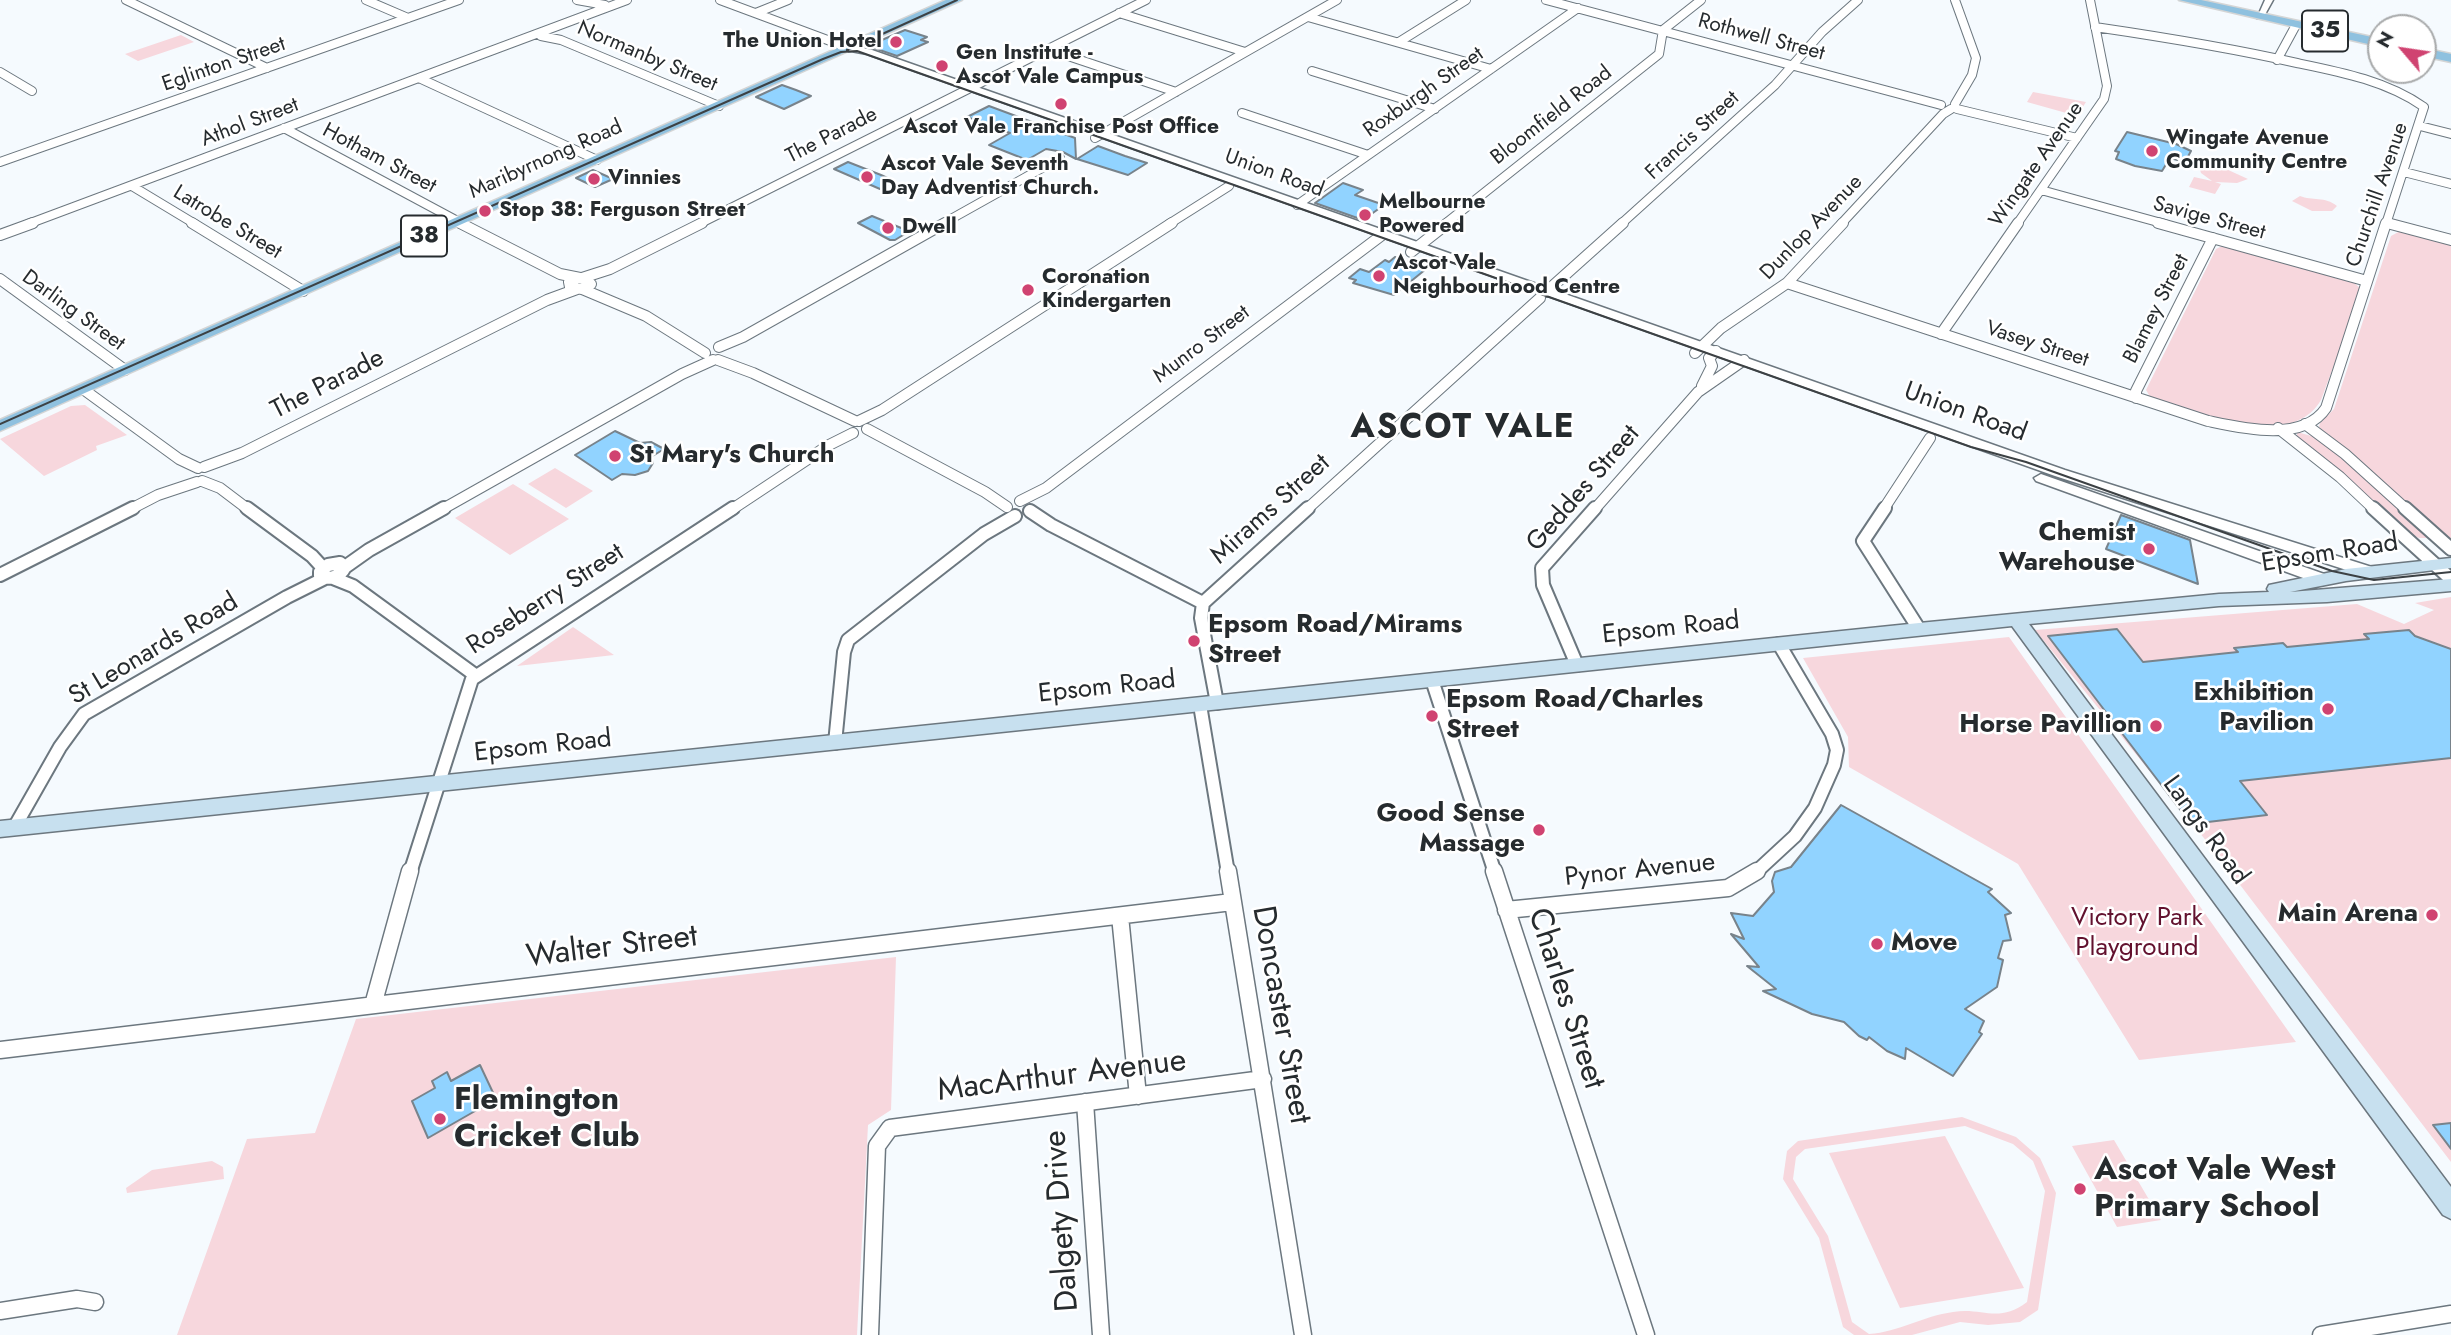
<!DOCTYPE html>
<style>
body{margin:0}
#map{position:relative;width:2451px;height:1335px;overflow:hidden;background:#f5fafe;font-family:Jost,sans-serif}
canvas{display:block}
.north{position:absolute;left:2367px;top:14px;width:70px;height:70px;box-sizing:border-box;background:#fff;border:2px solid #a8aaab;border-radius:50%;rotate:299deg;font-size:19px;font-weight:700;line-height:28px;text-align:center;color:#262b2e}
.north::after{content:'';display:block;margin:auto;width:24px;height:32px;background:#d04371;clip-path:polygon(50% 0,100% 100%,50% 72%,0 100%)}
</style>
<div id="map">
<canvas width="2451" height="1335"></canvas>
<div class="north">N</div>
</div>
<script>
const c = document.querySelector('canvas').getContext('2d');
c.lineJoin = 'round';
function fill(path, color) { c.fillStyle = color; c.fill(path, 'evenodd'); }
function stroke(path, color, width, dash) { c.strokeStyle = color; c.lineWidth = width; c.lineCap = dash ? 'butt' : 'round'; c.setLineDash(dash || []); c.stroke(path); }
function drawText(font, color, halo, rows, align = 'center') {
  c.font = font + ' Jost,sans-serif'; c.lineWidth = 5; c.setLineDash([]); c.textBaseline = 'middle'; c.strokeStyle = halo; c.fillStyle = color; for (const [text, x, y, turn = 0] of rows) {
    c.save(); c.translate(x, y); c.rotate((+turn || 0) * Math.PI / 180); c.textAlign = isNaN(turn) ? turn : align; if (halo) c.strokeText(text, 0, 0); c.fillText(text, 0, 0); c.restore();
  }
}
const green = new Path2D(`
 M 181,35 L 194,42 L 138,61 L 125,54 Z
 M 2033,92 L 2086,102 L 2077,116 L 2027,102 Z
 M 2196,156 L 2218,161 L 2226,169 L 2248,179 L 2237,183 L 2215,182 L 2221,184 L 2215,194 L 2189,187 L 2194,177 L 2212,181 L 2201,173 Z
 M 2300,196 C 2312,201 2325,196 2337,206 L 2332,211 L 2312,211 L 2292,201 Z
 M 2402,230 L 2451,242 L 2451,542 L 2319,427 L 2320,423 L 2334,409 L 2391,236 Z
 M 2222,246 L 2351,280 L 2360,288 L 2360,295 L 2321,400 C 2291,452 2197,413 2152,400 L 2146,390 L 2216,249 Z
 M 85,405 L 127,435 L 96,446 L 97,450 L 44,476 L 0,439 L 71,406 Z
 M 2297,432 L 2315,437 L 2351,465 L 2428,538 L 2419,538 L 2407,532 L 2297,437 Z
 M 555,468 L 593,491 L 566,508 L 528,484 Z
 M 513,484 L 569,519 L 510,555 L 455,518 Z
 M 2451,597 L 2451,1162 L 2212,848 L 2035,630 L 2357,604 L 2404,624 L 2434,610 L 2415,603 Z
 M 573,627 L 614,655 L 517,666 Z
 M 2009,637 L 2296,1042 L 2139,1060 L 2018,864 L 1849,767 L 1848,737 L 1803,658 Z
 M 896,957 L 891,1110 L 868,1125 L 857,1335 L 177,1335 L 247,1139 L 315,1133 L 356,1019 Z
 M 1962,1117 L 2016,1137 L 2040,1158 L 2056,1193 L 2038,1310 L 2020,1322 L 1988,1325 L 1960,1322 L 1912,1335 L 1854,1335 L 1843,1327 L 1819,1238 L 1783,1179 L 1787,1151 L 1798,1141 ZM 1965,1126 L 2013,1144 L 2033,1161 L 2045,1191 L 2027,1302 C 1998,1324 1983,1307 1953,1312 C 1923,1316 1899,1332 1869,1334 L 1852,1322 L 1828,1236 L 1793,1179 L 1796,1157 L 1805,1149 Z
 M 1945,1136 L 2024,1288 L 1900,1308 L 1829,1153 Z
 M 2114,1140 L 2161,1220 L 2117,1227 L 2072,1146 Z
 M 212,1161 L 223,1167 L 224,1179 L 127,1193 L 126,1188 L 152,1170 Z`);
const building = new Path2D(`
 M 905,30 L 927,37 L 921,40 L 928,42 L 897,56 L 868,46 Z
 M 782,85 L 796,90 L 811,96 L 784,109 L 756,97 Z
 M 989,106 L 1075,138 L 1076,159 L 1063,152 L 1046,149 L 1027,160 L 989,145 L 1010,133 L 967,117 Z
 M 2127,132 L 2176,144 L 2191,151 L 2185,162 L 2170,158 L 2162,171 L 2135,166 L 2116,159 L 2119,152 L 2115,151 Z
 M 1098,146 L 1125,156 L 1147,163 L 1128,175 L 1077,159 Z
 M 848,162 L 881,175 L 894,181 L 880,189 L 834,169 Z
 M 593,170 L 613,179 L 595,187 L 576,178 Z
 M 1343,183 L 1363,190 L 1355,195 L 1384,205 L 1363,220 L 1315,203 Z
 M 872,216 L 906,230 L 908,232 L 895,240 L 890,240 L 858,223 Z
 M 1395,257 L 1426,269 L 1394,295 L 1353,283 L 1356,280 L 1349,278 L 1360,269 L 1369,272 L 1385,260 L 1389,262 Z
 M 615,431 L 640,443 L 651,442 L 664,449 L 651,457 L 653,463 L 648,471 L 635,475 L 622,474 L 612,480 L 575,455 Z
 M 2121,515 L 2190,540 L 2198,584 L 2106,549 Z
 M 2117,629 L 2143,662 L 2238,652 L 2234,648 L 2283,643 L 2287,647 L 2369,639 L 2364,634 L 2409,630 L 2415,636 L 2451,649 L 2451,758 L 2240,781 L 2267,815 L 2191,824 L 2048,636 Z
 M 1841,805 L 1992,889 L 1988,892 L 2011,913 L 2005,915 L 2011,940 L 2003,941 L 1998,958 L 2003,960 L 1997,987 L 1965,1009 L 1984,1021 L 1979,1032 L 1982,1034 L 1953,1076 L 1906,1048 L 1905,1059 L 1887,1051 L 1869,1037 L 1867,1040 L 1859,1036 L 1844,1022 L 1812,1014 L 1763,991 L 1776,989 L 1747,966 L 1759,967 L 1731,934 L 1744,939 L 1731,913 L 1753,916 L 1774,892 L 1772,881 L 1775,872 L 1791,867 Z
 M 480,1065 L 496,1099 L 428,1138 L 412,1101 L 435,1088 L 432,1081 L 447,1072 L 451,1081 Z
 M 2451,1123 L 2451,1149 L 2433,1125 Z`);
const minorFar3 = new Path2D(`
 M 126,0 L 267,68
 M 366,0 L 408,18
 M 577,0 L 605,5
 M 720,0 L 849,48
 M 1546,0 L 1941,105
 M 1955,0 L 1976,58 L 1972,75 L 1955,104
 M 756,13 L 788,0
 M 1119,13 L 1245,52
 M 1308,17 L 1491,69
 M 2095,27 C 2163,37 2231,48 2297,63 C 2341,72 2387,81 2424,107 L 2386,224
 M 541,36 L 561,40 L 719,106
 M 1399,42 L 1466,0
 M 1047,49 L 1176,92
 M 2277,60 L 2296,25
 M 1312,71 L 1435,109
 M 0,72 L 32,91
 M 419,78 L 597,160
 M 1957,109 L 2077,138
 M 1242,113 L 1368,155
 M 2420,126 L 2451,134
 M 284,128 L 463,224
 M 1095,138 L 1337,0
 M 0,162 L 459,0
 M 2404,172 L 2451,184
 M 132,186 L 195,224
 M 2041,190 L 2165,224
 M 1297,205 L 1578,8
 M 2387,223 L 2393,224
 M 28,224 L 627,0
 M 699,224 L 1146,0
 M 942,224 L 1060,158
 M 1169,224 L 1229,186
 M 1445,224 L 1659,54 L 1663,30 L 1701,0
 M 1621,224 L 1775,85 L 1822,32 L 1858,0
 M 1841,224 L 1943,114 L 1951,109
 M 2017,224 L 2104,99 L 2107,86 L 2090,0`);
const minorFar2 = new Path2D(`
 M 192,223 L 303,291
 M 460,223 L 560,274 L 585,279 L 591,284 L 582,289 L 570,287 L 569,282 L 576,279
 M 2158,223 L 2367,281
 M 2387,223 L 2451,240
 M 0,235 L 33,223
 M 1411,252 L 1448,223
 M 582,278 L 610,269 L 702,223
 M 0,279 L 125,370
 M 1787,283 L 2208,421 C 2241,428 2303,443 2326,408 L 2386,223
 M 582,289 L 646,316 L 705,353
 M 1546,292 L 1623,223
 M 1941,334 L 2018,223
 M 719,347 L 743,337 L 945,223
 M 1695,353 L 1721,328 L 1787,283 L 1843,223
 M 718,360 L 753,373 L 855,421
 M 1702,386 L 1712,366 L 1709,358 L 1716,351
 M 83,389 L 179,459 L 198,468
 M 2136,398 L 2136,391 L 2213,238
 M 859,421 L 882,410 L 1172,223
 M 2305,424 L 2345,454 L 2407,510
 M 2278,428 L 2340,477 L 2375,510
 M 867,429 L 985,492 L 1007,507
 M 204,467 L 242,453 L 547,300 L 577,289
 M 202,481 L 220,488 L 249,510
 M 1020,501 L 1046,488 L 1382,235
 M 129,510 L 158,495 L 197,482
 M 441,510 L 682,374 L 713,360
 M 731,510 L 829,445 L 853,433
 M 1306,510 L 1540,298
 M 1594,510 L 1698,392 L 1744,360
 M 1883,510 L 1930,438`);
const minorFar1 = new Path2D(`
 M 247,508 L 312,556 L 323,568
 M 1885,508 L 1863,541 L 1919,629
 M 2373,508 L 2451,579
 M 2405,508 L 2451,549
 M 1030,511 L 1051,525 L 1203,603
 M 340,563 L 345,567 C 340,577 330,580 320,576 L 320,572 L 328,565 Z
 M 345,567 L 369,550 L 444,508
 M 0,575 L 133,508
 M 333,578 L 353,586 L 475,675
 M 1577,665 L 1543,585 L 1542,568 L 1595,508
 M 1432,680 L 1495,873
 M 1217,703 L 1201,618 L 1203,603 L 1308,508
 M 1200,705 L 1228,873
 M 835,743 L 844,652 L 848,640 L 984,534 L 1015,516
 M 14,828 L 60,747 L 84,714 L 287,597 L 325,578
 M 410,873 L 472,679 L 733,508
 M 1755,873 L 1795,836 L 1815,808 L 1834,765 L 1837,750 L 1832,734 L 1779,644`);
const minor = new Path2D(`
 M 1228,871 L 1303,1335
 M 1494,871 L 1646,1335
 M 1506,910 L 1728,888 L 1757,871
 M 1120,916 L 1138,1096
 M 373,1005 L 410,871
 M 0,1050 L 1232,902
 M 1085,1102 L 1101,1335
 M 0,1311 L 77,1299 L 95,1302
 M 870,1335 L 877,1146 L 890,1128 L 1263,1079
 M 2321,1335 L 2451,1314`);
const tertiary = new Path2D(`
 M 2265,0 L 2273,0 L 2263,18 L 2257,18 Z
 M 849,45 L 872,50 L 2065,470 L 2375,568 L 2377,572 L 2370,577 L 2365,576 L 2055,476 L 867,54 L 846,50 L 846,46 Z
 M 2041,474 L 2327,575 L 2329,579 L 2322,584 L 2317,583 L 2036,481 L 2034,478 Z`);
const secondary = new Path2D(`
 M 2451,558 L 2451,568 L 2346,581 L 2290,592 L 2451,579 L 2451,591 L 2327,602 L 2219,606 L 2029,624 L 2451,1187 L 2451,1219 L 2443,1215 L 2012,626 L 0,837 L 0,821 L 1919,623 L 2219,594 L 2269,592 L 2267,589 L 2269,585 L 2346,569 Z`);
const primary = new Path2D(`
 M 946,0 L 962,0 L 0,431 L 0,420 Z
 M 2179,0 L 2201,0 L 2381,39 L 2381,47 Z
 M 2423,48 L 2451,54 L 2451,62 L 2423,56 Z`);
const tram = new Path2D(`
 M 847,50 L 957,0
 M 0,424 L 823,59 L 841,52 L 857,51 L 1971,447 L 2026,462 L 2332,571 L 2374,580 L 2451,572`);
const markers = [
 [896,42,7,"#d04371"],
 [942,66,7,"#d04371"],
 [1061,104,7,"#d04371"],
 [2152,151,7,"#d04371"],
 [867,177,7,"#d04371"],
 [594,179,7,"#d04371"],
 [485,211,7,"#d04371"],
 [1365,215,7,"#d04371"],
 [888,228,7,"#d04371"],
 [1379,276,7,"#d04371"],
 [1028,290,7,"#d04371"],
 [615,456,7,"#d04371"],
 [2149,549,7,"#d04371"],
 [1194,641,7,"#d04371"],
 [2328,709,7,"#d04371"],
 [1432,716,7,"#d04371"],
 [2156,726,7,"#d04371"],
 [1539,830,7,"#d04371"],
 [2432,915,7,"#d04371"],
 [1877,944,7,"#d04371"],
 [440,1119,7,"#d04371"],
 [2080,1189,7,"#d04371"]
];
const farStreetnames = [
 ["Rothwell Street",1761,38,15],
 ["Normanby Street",647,57,23],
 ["Eglinton Street",224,65,-19],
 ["Roxburgh Street",1424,93,-35],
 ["Bloomfield Road",1552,116,-38],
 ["Athol Street",250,123,-21],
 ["The Parade",832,136,-27],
 ["Francis Street",1693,136,-43],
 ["Hotham Street",379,159,28],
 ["Maribyrnong Road",546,160,-24],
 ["Wingate Avenue",2037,165,-55],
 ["Union Road",1274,174,20],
 ["Churchill Avenue",2378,195,-71],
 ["Savige Street",2209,219,15],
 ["Latrobe Street",227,223,31],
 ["Dunlop Avenue",1812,228,-46],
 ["Blamey Street",2157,309,-63],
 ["Darling Street",73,311,36],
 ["Munro Street",1202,345,-37],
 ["Vasey Street",2037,345,18]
];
const farPoinames = [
 ["The Union Hotel",882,42,"right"],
 ["Gen Institute -",956,54],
 ["Ascot Vale Campus",956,78],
 ["Ascot Vale Franchise Post Office",1061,128,"center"],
 ["Wingate Avenue",2166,139],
 ["Community Centre",2166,163],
 ["Ascot Vale Seventh",881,165],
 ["Day Adventist Church.",881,189],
 ["Vinnies",608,179],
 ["Melbourne",1379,203],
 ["Powered",1379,227],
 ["Stop 38: Ferguson Street",499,211],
 ["Dwell",902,228],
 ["Ascot Vale",1393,264],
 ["Neighbourhood Centre",1393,288],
 ["Coronation",1042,278],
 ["Kindergarten",1042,302]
];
const shields = [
 [2325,31,46],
 [424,236,46]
];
const shieldNames = [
 ["35",2325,31],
 ["38",424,236]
];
const streetNames = [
 ["The Parade",328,385,-27],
 ["Union Road",1965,413,20],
 ["Geddes Street",1584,489,-49],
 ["Mirams Street",1271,510,-42],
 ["Epsom Road",2330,554,-9],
 ["Roseberry Street",546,600,-33],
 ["Epsom Road",1671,629,-6],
 ["St Leonards Road",154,650,-31],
 ["Epsom Road",1107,688,-6],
 ["Epsom Road",543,747,-6],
 ["Langs Road",2205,831,54],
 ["Pynor Avenue",1640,871,-6]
];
const poiNames = [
 ["St Mary's Church",629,456,"left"],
 ["Chemist",2135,534],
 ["Warehouse",2135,564],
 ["Epsom Road/Mirams",1208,626,"left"],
 ["Street",1208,656,"left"],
 ["Exhibition",2314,694],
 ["Pavilion",2314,724],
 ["Epsom Road/Charles",1446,701,"left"],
 ["Street",1446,731,"left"],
 ["Horse Pavillion",2142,726],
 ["Good Sense",1525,815],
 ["Massage",1525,845],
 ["Main Arena",2418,915],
 ["Move",1891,944,"left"]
];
const parkNames = [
 ["Victory Park",2137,919],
 ["Playground",2137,949]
];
const nearStreetnames = [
 ["Walter Street",612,948,-7],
 ["Charles Street",1565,999,72],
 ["Doncaster Street",1280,1015,80],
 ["MacArthur Avenue",1062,1077,-7],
 ["Dalgety Drive",1063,1221,-94]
];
const nearPoinames = [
 ["Flemington",454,1101],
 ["Cricket Club",454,1138],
 ["Ascot Vale West",2094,1171],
 ["Primary School",2094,1208]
];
const districtNames = [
 ["ASCOT VALE",1463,429]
];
fill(green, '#f7d7dd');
fill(building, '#91d3ff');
stroke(building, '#78838b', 2);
stroke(minorFar3, '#6c777f', 10);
stroke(minorFar2, '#6c777f', 12);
stroke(minorFar1, '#6c777f', 16);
stroke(minor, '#6c777f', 19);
stroke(tertiary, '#6c777f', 3);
stroke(secondary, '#6c777f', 3);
stroke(primary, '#d4d5d5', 3);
stroke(minorFar3, '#fff', 8);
stroke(minorFar2, '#fff', 10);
stroke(minorFar1, '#fff', 12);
stroke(minor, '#fff', 16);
fill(tertiary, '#fff');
fill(secondary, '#c7e0ef');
fill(primary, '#8fc1df');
stroke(tram, '#3c4144', 2);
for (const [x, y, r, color] of markers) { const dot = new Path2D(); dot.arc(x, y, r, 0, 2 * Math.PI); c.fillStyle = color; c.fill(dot); stroke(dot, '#fff', 2.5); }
drawText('21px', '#262b2e', '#fff', farStreetnames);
drawText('bold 21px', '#262b2e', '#fff', farPoinames, 'left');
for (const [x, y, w] of shields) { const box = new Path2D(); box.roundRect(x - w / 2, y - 20.5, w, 41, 5); c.fillStyle = '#fff'; c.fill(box); stroke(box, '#262b2e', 2); }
drawText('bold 24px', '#262b2e', null, shieldNames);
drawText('26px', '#262b2e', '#fff', streetNames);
drawText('bold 26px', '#262b2e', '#fff', poiNames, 'right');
drawText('26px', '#62112e', '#fff', parkNames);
drawText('32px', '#262b2e', '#fff', nearStreetnames);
drawText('bold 32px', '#262b2e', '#fff', nearPoinames, 'left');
c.letterSpacing = '2px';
drawText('bold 33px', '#262b2e', '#fff', districtNames);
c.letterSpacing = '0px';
</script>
